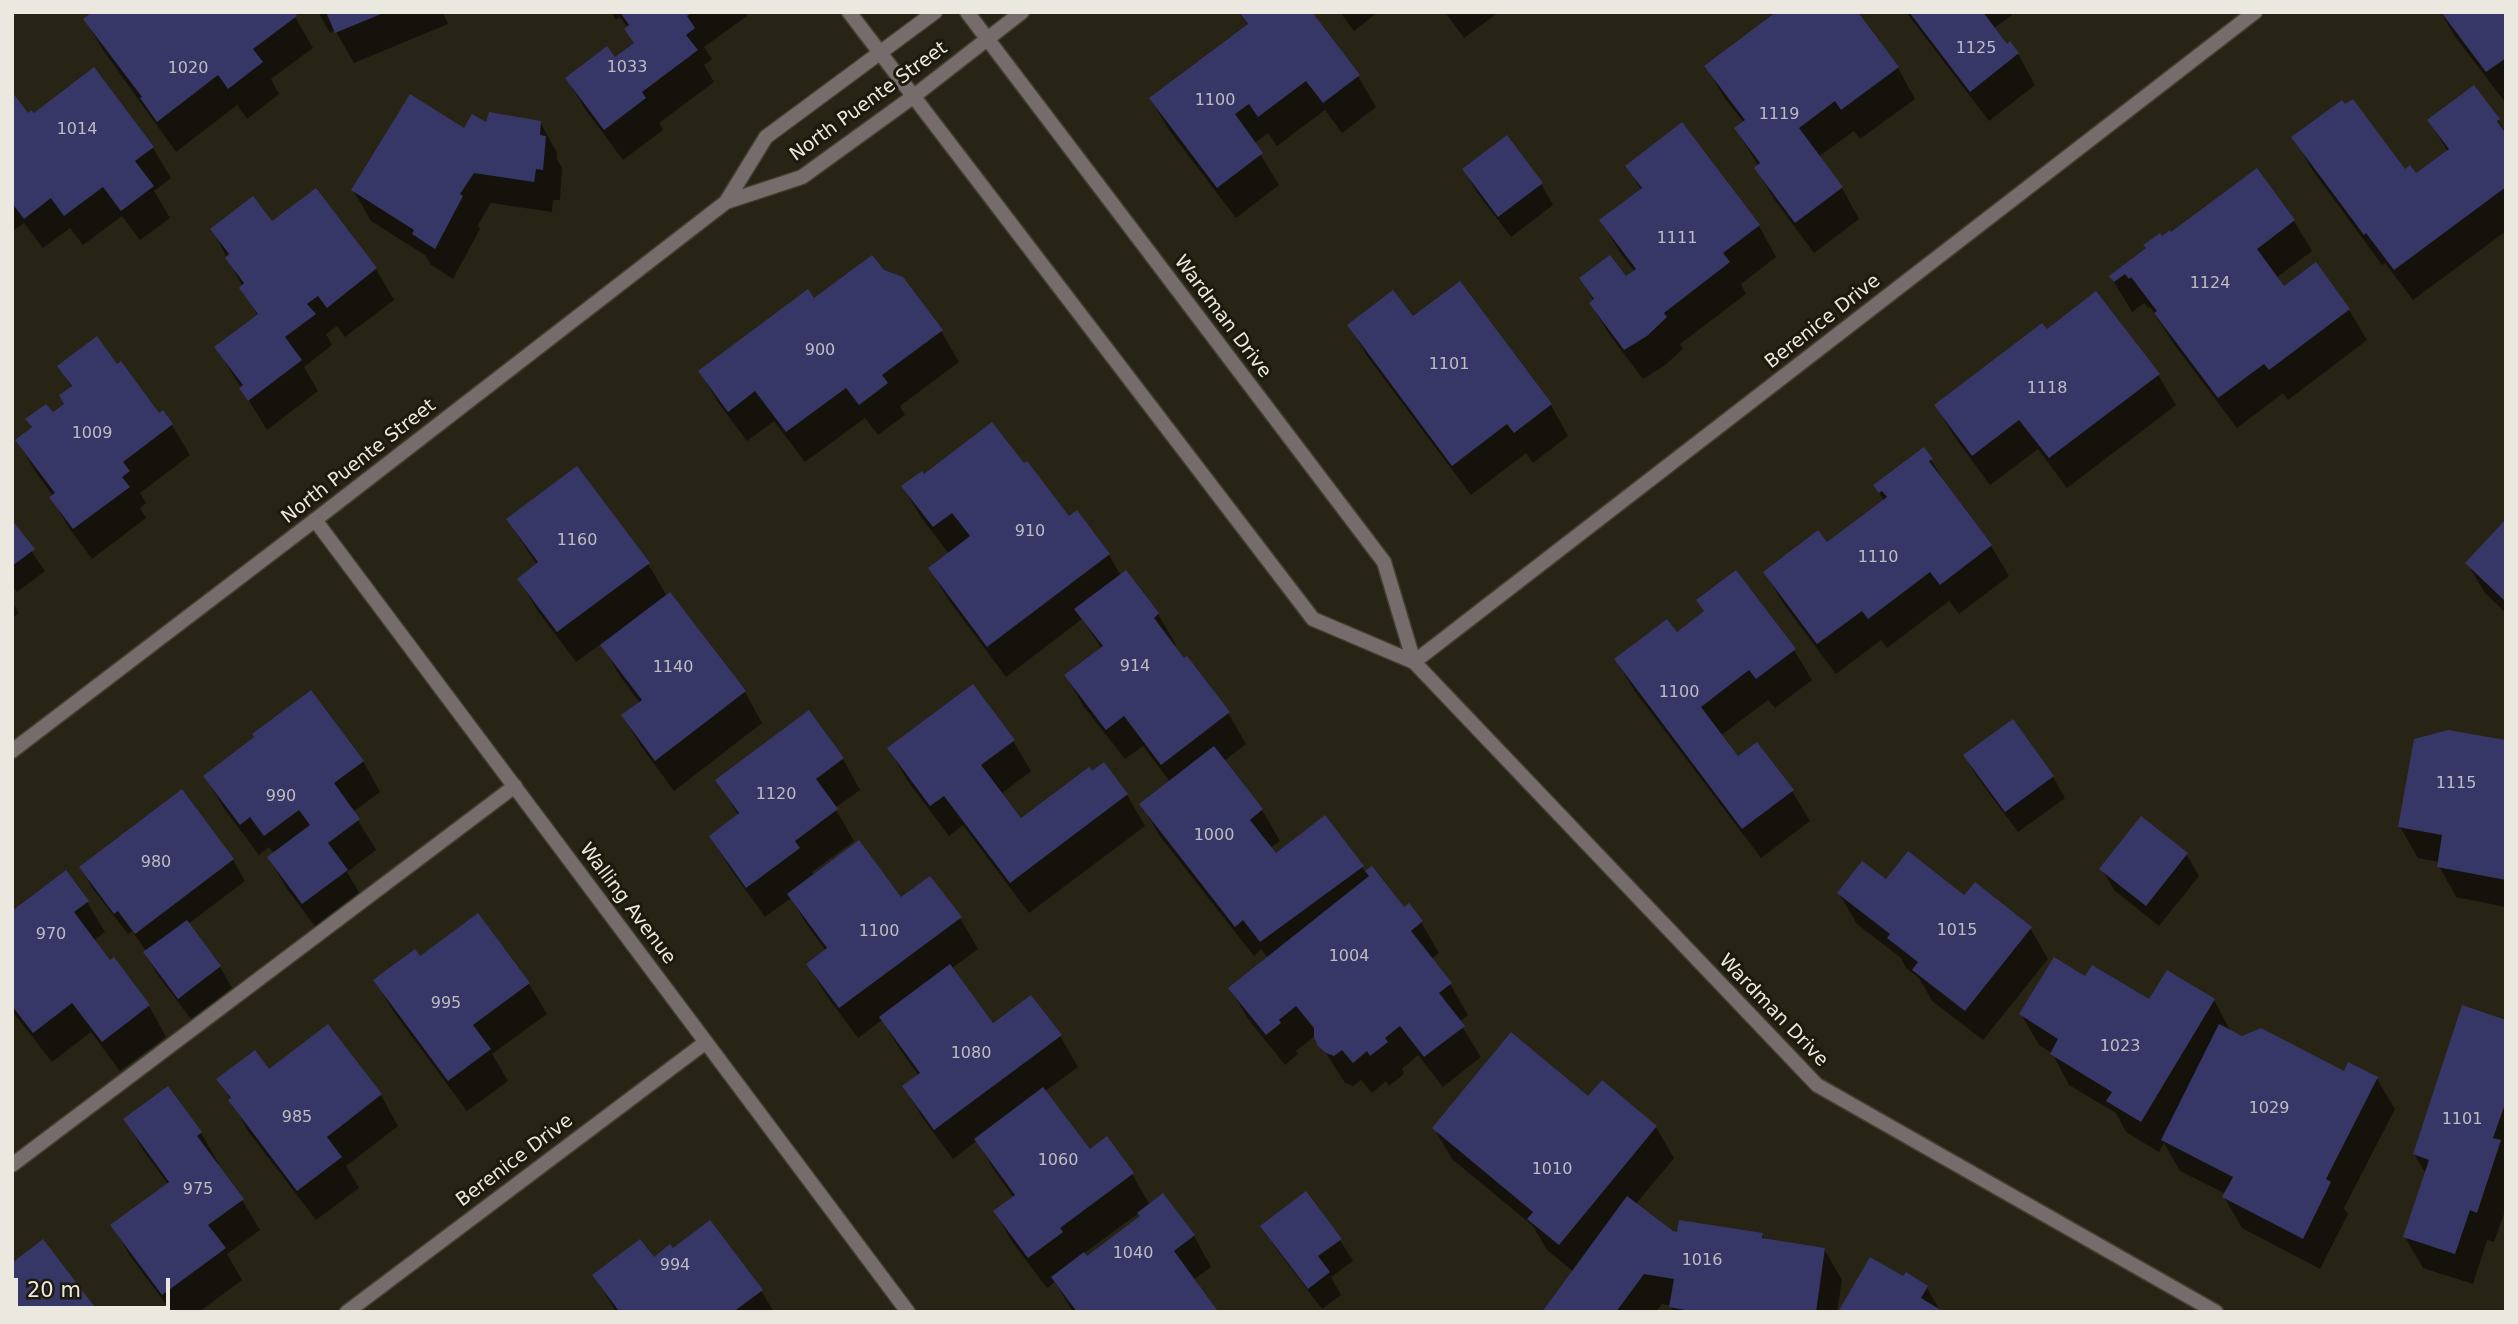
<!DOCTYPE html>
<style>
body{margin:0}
#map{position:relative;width:2518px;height:1324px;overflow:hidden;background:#272315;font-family:"DejaVu Sans",sans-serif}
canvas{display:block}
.frame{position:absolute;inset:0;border:14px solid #ebe8df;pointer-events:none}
.scale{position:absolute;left:14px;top:1278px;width:156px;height:32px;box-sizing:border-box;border:4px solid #ebe8df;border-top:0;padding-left:9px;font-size:21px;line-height:24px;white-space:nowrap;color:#ebe8df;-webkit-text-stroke:5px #1d190c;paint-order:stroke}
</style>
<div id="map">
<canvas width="2518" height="1324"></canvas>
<div class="frame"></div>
<div class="scale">20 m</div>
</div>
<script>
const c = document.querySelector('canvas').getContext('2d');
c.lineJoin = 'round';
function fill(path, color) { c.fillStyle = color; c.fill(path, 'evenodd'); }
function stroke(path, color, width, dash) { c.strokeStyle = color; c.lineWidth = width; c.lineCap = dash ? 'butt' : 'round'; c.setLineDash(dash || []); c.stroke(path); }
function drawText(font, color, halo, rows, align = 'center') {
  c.font = font + ' "DejaVu Sans",sans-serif'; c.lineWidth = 6; c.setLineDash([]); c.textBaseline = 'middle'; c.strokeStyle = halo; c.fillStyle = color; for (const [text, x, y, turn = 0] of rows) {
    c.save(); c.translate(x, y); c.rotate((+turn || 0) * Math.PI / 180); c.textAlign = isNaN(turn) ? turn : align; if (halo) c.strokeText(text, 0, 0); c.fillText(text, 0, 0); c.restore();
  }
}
const shadow = new Path2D(`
 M 318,12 L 443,12 L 448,24 L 354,63 L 335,30 L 330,33 Z
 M 611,12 L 745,12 L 747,16 L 704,47 L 712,59 L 704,65 L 714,82 L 659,123 L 663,130 L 623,160 L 585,109 L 567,79 L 615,60 L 635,45 L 626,30 L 628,28 L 620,17 L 616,20 Z
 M 1239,12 L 1358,76 L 1376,107 L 1342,133 L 1325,110 L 1277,146 L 1268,133 L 1254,144 L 1279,185 L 1236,218 L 1169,130 L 1151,99 L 1248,26 Z
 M 1340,12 L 1378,12 L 1354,31 Z
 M 1445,12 L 1499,12 L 1464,38 Z
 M 1906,12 L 2010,12 L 2012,15 L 1993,29 L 2006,46 L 2010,44 L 2018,54 L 2035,85 L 1989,121 Z
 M 2441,12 L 2506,12 L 2505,102 L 2454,35 Z
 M 295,17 L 313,48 L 271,79 L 279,94 L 247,119 L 237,105 L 176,152 L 103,50 L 85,19 Z
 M 1706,66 L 1898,68 L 1915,99 L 1860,139 L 1854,131 L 1818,157 L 1842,188 L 1859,219 L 1814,253 L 1774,199 L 1756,169 L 1759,167 L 1736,129 L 1744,123 L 1724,97 Z
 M 94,70 L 153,148 L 171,178 L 154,191 L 170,218 L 140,240 L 122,216 L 83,245 L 70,228 L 43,248 L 24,223 L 12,232 L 12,95 L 28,115 L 33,116 Z
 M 2429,120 L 2498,120 L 2506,133 L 2506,231 L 2413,300 L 2385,263 L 2382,265 L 2311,168 L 2294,137 L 2415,176 L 2448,152 Z
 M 540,122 L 557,153 L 557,159 L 562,168 L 560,200 L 553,200 L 552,212 L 491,203 L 478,225 L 480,229 L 453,279 L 431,265 L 425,255 L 371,221 L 353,190 L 464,131 Z
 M 1627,166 L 1759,226 L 1776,257 L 1741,284 L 1746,294 L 1680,344 L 1683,349 L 1664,366 L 1643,379 L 1609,334 L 1591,304 L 1594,302 L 1581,279 L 1626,279 L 1635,272 L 1619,251 L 1601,220 L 1641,190 Z
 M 1464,170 L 1541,184 L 1553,205 L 1511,237 L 1476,191 Z
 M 316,190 L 376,269 L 394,300 L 345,337 L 337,326 L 326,334 L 332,345 L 304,367 L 318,391 L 267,430 L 216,347 L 258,316 L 212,229 L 272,223 Z
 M 2294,221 L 2312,251 L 2276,278 L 2284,288 L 2349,310 L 2367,340 L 2288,400 L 2283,393 L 2237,428 L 2174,344 L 2150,307 L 2148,308 L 2144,303 L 2132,312 L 2111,277 L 2162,238 Z
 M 1459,284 L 1551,405 L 1568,436 L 1533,463 L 1526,453 L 1471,495 L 1367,356 L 1349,325 L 1413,319 Z
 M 814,301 L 941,331 L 959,362 L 900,406 L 905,415 L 878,435 L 865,418 L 805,462 L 774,421 L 747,441 L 718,402 L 700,372 Z
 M 2046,332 L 2158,375 L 2176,405 L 2067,488 L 2038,449 L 1990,485 L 1954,436 L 1936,406 Z
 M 59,366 L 117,366 L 159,415 L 172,425 L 190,455 L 140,493 L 146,503 L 140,508 L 146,518 L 92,559 L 69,528 L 51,497 L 53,496 L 35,471 L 17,440 L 33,429 L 27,419 L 53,415 L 66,405 L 72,388 Z
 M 1931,460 L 1949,490 L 1991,546 L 2009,576 L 1959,614 L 1949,601 L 1887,648 L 1881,640 L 1836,674 L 1783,603 L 1765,572 L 1827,544 L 1884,501 L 1875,485 Z
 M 577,468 L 648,564 L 667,596 L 669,594 L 745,692 L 762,723 L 674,791 L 641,746 L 623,716 L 640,703 L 620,676 L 601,644 L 576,662 L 537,610 L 519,579 L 537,565 L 508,520 Z
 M 924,477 L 1069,518 L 1109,555 L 1121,576 L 1126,572 L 1158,614 L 1176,645 L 1174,647 L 1184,660 L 1187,658 L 1228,713 L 1246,744 L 1224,761 L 1262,810 L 1280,841 L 1270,848 L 1276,856 L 1362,867 L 1366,873 L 1372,868 L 1404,909 L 1421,922 L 1439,953 L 1431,959 L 1450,984 L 1468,1015 L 1459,1022 L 1481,1057 L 1443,1087 L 1418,1055 L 1402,1069 L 1404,1074 L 1389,1086 L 1386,1081 L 1372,1093 L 1361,1080 L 1353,1086 L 1345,1083 L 1315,1036 L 1296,1051 L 1298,1054 L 1285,1065 L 1248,1019 L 1230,988 L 1268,958 L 1261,949 L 1254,956 L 1159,835 L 1142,805 L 1170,782 L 1143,746 L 1125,759 L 1084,707 L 1066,676 L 1102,649 L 1082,619 L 1006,677 L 948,599 L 930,569 L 949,554 L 921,517 L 903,487 Z
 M 2506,522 L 2506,613 L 2485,593 L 2467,563 Z
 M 12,523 L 45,571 L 17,592 L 12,586 Z
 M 12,602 L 19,613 L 12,618 Z
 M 1676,634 L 1794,650 L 1812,680 L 1775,708 L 1768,700 L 1720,736 L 1738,759 L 1792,791 L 1810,821 L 1761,858 L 1634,690 L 1616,660 Z
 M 1013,741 L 1031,771 L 1001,794 L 1021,820 L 1104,764 L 1127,795 L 1145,826 L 1029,913 L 963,825 L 949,836 L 907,780 L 889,749 Z
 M 2506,742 L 2506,907 L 2456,897 L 2439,866 L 2439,862 L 2418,858 L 2400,827 Z
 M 1965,756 L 2053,777 L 2065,798 L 2018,832 L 1977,777 Z
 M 843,759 L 860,790 L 835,808 L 854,841 L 812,872 L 814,875 L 960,918 L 978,949 L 952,968 L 993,1025 L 1031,997 L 1060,1036 L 1078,1067 L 1044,1092 L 1089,1151 L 1132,1174 L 1150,1205 L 1163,1196 L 1194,1236 L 1211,1267 L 1193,1280 L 1217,1312 L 1073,1312 L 1055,1282 L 1047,1288 L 1013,1243 L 995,1212 L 1014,1198 L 994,1170 L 977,1141 L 953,1159 L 922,1117 L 904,1087 L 919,1076 L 899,1048 L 882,1020 L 858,1038 L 826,995 L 808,964 L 826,951 L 807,925 L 791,898 L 765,917 L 729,867 L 711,837 L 739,816 L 717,780 ZM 1139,1213 L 1141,1217 L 1087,1259 L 1083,1254 Z
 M 363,761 L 380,792 L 353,812 L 376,850 L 347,872 L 364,901 L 321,934 L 287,889 L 269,858 L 275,854 L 269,847 L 259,855 L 223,807 L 205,776 Z
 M 181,792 L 233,860 L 245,881 L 188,924 L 220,967 L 232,988 L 191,1019 L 157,974 L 145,953 L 147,952 L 132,931 L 128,934 L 93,889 L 81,868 Z
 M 2187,855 L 2199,876 L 2159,926 L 2114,890 L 2102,869 Z
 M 1886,882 L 1965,898 L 2030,928 L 2048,959 L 1983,1040 L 1932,1001 L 1919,978 L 1906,968 L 1901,958 L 1857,924 L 1839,893 Z
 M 87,902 L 105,932 L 93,941 L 149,1006 L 166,1037 L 120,1071 L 91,1032 L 52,1062 L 12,1011 L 12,913 Z
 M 420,959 L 529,984 L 547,1014 L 492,1054 L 508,1081 L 467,1111 L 393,1011 L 375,980 Z
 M 2086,979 L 2150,1002 L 2214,1000 L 2231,1032 L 2345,1074 L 2377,1079 L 2395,1109 L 2344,1208 L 2348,1214 L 2320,1269 L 2242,1228 L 2224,1197 L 2226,1194 L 2180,1171 L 2164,1143 L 2159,1152 L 2126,1132 L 2116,1113 L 2069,1085 L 2052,1053 L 2039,1045 L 2021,1014 Z
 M 2506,1022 L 2506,1208 L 2494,1242 L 2487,1240 L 2473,1284 L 2423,1268 L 2405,1237 L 2426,1174 L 2414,1154 Z
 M 328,1026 L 381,1095 L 398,1126 L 346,1166 L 359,1188 L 316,1220 L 248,1131 L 219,1079 L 269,1072 Z
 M 167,1088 L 201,1133 L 219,1164 L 217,1165 L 242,1200 L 260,1230 L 227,1254 L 242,1280 L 199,1312 L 172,1312 L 130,1256 L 113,1225 L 168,1184 L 143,1150 L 125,1119 Z
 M 1588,1098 L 1656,1127 L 1674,1158 L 1635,1205 L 1672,1233 L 1762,1234 L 1765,1240 L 1824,1249 L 1842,1280 L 1837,1312 L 1674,1312 L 1671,1306 L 1662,1304 L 1656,1312 L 1545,1312 L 1574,1272 L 1547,1250 L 1533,1226 L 1452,1159 L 1434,1128 Z
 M 1263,1226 L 1340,1240 L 1353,1261 L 1331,1277 L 1341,1295 L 1322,1309 L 1275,1247 Z
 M 653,1259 L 761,1291 L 774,1312 L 616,1312 L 595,1276 Z
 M 1904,1278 L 1927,1288 L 1941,1312 L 1840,1312 Z`);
const building = new Path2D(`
 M 92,12 L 294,12 L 297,16 L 253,49 L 263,62 L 228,89 L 218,75 L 157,122 L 140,98 L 142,97 L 83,19 Z
 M 326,12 L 386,12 L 335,33 Z
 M 620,12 L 692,12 L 687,16 L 695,28 L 686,35 L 698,50 L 642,92 L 646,98 L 604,130 L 565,78 L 607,46 L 615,57 L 634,43 L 624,29 L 629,25 Z
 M 1239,12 L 1312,12 L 1360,75 L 1323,103 L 1306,81 L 1258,117 L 1249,104 L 1235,114 L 1263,153 L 1217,188 L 1149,98 L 1248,24 Z
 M 1776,12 L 1858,12 L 1899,67 L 1841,110 L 1835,101 L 1799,128 L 1843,187 L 1795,223 L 1754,168 L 1760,163 L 1734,128 L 1745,120 L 1704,66 Z
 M 1909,12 L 1983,12 L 2007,44 L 2010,41 L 2019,53 L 1970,92 Z
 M 2441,12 L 2506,12 L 2506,58 L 2486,72 Z
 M 94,67 L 154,147 L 135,161 L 154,186 L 121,211 L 103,187 L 64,216 L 51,198 L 24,219 L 12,203 L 12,92 L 28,113 L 31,110 L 34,113 Z
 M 2474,85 L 2500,119 L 2497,121 L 2506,134 L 2506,187 L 2394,270 L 2366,233 L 2364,235 L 2291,137 L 2342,100 L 2345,104 L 2353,99 L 2405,169 L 2410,165 L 2416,173 L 2449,149 L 2427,120 Z
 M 410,94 L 464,128 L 472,114 L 486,122 L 489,112 L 541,121 L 540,135 L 546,136 L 543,170 L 536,169 L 534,182 L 474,173 L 460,194 L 463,196 L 435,249 L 412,234 L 414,230 L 351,190 Z
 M 1682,122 L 1760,225 L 1723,253 L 1730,262 L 1664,313 L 1667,317 L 1647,336 L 1624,350 L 1589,303 L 1594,299 L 1579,278 L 1610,255 L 1626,276 L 1636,269 L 1599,220 L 1642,188 L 1625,166 Z
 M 1507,135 L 1543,183 L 1498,217 L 1462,169 Z
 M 2257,168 L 2295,220 L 2257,249 L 2284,286 L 2316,262 L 2350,309 L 2269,370 L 2264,364 L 2218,398 L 2154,313 L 2157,311 L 2131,277 L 2129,279 L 2125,274 L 2114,282 L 2109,276 L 2146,248 L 2143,245 L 2160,233 L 2162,236 L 2170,230 L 2171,232 Z
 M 316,188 L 377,268 L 327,308 L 318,296 L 307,304 L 316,314 L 285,337 L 302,360 L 248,401 L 239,388 L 243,385 L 214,347 L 258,314 L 239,288 L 244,283 L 225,258 L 229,254 L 210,229 L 253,196 L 272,221 Z
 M 872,255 L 884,270 L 903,277 L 943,330 L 882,375 L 888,383 L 859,405 L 846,388 L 786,432 L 755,391 L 728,412 L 698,371 L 808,289 L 814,298 Z
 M 1460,281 L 1552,404 L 1514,433 L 1507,424 L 1452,466 L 1347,325 L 1393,290 L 1413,316 Z
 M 2096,291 L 2160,374 L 2049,458 L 2019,420 L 1972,456 L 1934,405 L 2042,323 L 2047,329 Z
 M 97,336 L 117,364 L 121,361 L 159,413 L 163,410 L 173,424 L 123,462 L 130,471 L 122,477 L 130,487 L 73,529 L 49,497 L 55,493 L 15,440 L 32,427 L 25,419 L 46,404 L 53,412 L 64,404 L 59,395 L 72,386 L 57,366 Z
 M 992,422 L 1024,463 L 1027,461 L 1069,516 L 1077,510 L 1110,554 L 987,647 L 928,568 L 970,536 L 952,513 L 933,527 L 901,486 L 922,471 L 924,474 Z
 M 1924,447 L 1933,459 L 1929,461 L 1992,545 L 1940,585 L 1930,572 L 1868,619 L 1862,611 L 1817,644 L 1763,572 L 1818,530 L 1827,542 L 1887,497 L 1882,491 L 1879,493 L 1873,485 Z
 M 577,466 L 650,563 L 557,632 L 517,579 L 538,562 L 506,519 Z
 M 2506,519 L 2506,602 L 2465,563 Z
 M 12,520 L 35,549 L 12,566 Z
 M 1126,570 L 1159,613 L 1154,618 L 1184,658 L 1187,656 L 1230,712 L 1161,765 L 1124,716 L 1106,730 L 1064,675 L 1103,646 L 1074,609 Z
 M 1736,570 L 1796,649 L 1756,679 L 1749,670 L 1701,707 L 1738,756 L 1757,742 L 1794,790 L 1742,829 L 1614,659 L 1667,619 L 1677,632 L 1704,611 L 1696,600 Z
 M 670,592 L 746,691 L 655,761 L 621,715 L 642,700 L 600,645 Z
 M 973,684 L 1015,740 L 981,765 L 1021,818 L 1089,767 L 1092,771 L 1104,762 L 1128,794 L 1010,883 L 944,796 L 930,806 L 887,748 Z
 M 311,690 L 364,761 L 334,783 L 360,819 L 328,843 L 348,870 L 302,904 L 267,857 L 310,825 L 299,810 L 264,836 L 250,817 L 240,825 L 203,776 L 254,737 L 252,734 Z
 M 809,710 L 844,758 L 816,779 L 838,809 L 795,841 L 800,848 L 746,888 L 709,836 L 739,813 L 715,780 Z
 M 2013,719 L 2054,776 L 2005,812 L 1963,755 Z
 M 2448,730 L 2506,740 L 2506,880 L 2437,867 L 2442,835 L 2398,827 L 2414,739 Z
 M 1214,746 L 1263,809 L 1250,820 L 1276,853 L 1325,815 L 1364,866 L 1260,942 L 1243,920 L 1235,927 L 1139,804 Z
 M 182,789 L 234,859 L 135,934 L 118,911 L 114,914 L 79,867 Z
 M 2141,816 L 2188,853 L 2146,906 L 2099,869 Z
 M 859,840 L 901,897 L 930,876 L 962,917 L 839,1008 L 806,964 L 827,948 L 787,894 Z
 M 1908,851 L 1964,895 L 1975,882 L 2032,927 L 1965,1011 L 1912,970 L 1918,962 L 1887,938 L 1890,934 L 1837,893 L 1862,861 L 1886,879 Z
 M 1372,866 L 1404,907 L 1409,903 L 1423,921 L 1411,931 L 1452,983 L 1439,993 L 1465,1026 L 1424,1057 L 1400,1026 L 1385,1038 L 1388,1042 L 1370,1056 L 1367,1051 L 1353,1063 L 1342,1050 L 1334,1056 L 1326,1053 L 1318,1046 L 1314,1037 L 1314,1028 L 1296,1006 L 1279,1020 L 1281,1023 L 1266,1035 L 1228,988 L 1369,876 L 1365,871 Z
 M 66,870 L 89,901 L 74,912 L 110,960 L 114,957 L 150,1005 L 102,1042 L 72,1003 L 33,1033 L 12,1006 L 12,911 Z
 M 478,913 L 530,983 L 473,1025 L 491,1049 L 448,1081 L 373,980 L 415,949 L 420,956 Z
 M 187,920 L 221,966 L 178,999 L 143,952 Z
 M 2054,957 L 2085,976 L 2092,965 L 2149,999 L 2167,970 L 2215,999 L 2141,1122 L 2106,1101 L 2112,1092 L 2050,1054 L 2058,1039 L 2019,1014 Z
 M 950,964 L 993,1023 L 1031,995 L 1062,1035 L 934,1130 L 902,1086 L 920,1073 L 879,1017 Z
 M 2462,1005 L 2506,1020 L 2506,1101 L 2493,1138 L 2501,1140 L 2477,1213 L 2470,1210 L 2455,1254 L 2403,1237 L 2429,1160 L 2413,1154 Z
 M 328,1024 L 382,1094 L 327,1137 L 342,1157 L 297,1191 L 228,1100 L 231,1098 L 216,1079 L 255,1050 L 269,1069 Z
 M 2219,1024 L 2242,1036 L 2261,1028 L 2344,1071 L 2348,1062 L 2378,1077 L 2326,1179 L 2331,1182 L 2303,1239 L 2222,1197 L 2233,1177 L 2161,1140 Z
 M 1511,1032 L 1588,1096 L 1602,1080 L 1657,1126 L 1559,1245 L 1527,1219 L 1533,1212 L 1432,1128 Z
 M 168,1086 L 202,1132 L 197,1136 L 244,1199 L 208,1225 L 226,1248 L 162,1295 L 110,1225 L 169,1182 L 123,1119 Z
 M 1043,1087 L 1090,1149 L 1107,1136 L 1134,1173 L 1060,1228 L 1063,1232 L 1028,1258 L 993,1211 L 1015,1195 L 974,1139 Z
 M 1306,1191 L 1342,1239 L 1318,1256 L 1330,1272 L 1308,1289 L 1260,1226 Z
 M 1163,1193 L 1195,1235 L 1174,1251 L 1217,1310 L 1215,1312 L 1077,1312 L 1051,1277 L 1084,1252 L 1087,1256 L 1140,1216 L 1137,1213 Z
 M 1627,1196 L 1673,1231 L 1677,1232 L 1679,1220 L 1763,1233 L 1762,1238 L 1825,1248 L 1816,1312 L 1696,1312 L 1669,1307 L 1674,1279 L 1644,1274 L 1616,1312 L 1542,1312 Z
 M 710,1220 L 763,1290 L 733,1312 L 623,1312 L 621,1309 L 619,1311 L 592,1275 L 640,1239 L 654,1257 L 670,1244 L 673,1248 Z
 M 43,1239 L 97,1310 L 95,1312 L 12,1312 L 12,1263 Z
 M 1870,1257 L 1903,1276 L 1906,1272 L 1928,1286 L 1921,1298 L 1944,1312 L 1838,1312 Z`);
const service = new Path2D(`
 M 12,1165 L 515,786`);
const minor = new Path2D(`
 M 849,12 L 1313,619 L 1414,662 L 1817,1085 L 2216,1312
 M 967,12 L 1384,562 L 1414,662
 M 315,520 L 908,1312
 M 1414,662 L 2255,12
 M 347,1312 L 706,1042`);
const tertiary = new Path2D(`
 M 726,202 L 766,137 L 935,12
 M 12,751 L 315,520 L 726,202 L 802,177 L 914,96 L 1022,12`);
const numberNames = [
 ["1125",1976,49],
 ["1033",627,68],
 ["1020",188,69],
 ["1100",1215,101],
 ["1119",1779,115],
 ["1014",77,130],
 ["1111",1677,239],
 ["1124",2210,284],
 ["900",820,351],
 ["1101",1449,365],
 ["1118",2047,389],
 ["1009",92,434],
 ["910",1030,532],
 ["1160",577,541],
 ["1110",1878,558],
 ["914",1135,667],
 ["1140",673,668],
 ["1100",1679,693],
 ["1115",2456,784],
 ["1120",776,795],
 ["990",281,797],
 ["1000",1214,836],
 ["980",156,863],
 ["1015",1957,931],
 ["1100",879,932],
 ["970",51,935],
 ["1004",1349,957],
 ["995",446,1004],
 ["1023",2120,1047],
 ["1080",971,1054],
 ["1029",2269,1109],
 ["985",297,1118],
 ["1101",2462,1120],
 ["1060",1058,1161],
 ["1010",1552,1170],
 ["975",198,1190],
 ["1040",1133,1254],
 ["1016",1702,1261],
 ["994",675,1266]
];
const streetNames = [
 ["North Puente Street",869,102,-36],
 ["Wardman Drive",1222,317,53],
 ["Berenice Drive",1823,322,-38],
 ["North Puente Street",359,462,-38],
 ["Walling Avenue",627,904,53],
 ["Wardman Drive",1773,1011,46],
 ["Berenice Drive",515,1161,-37]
];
fill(shadow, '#0007');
fill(building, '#363766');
stroke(service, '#423f31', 17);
stroke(minor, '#423f31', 17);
stroke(tertiary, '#423f31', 17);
stroke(service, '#756c6b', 14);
stroke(minor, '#756c6b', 14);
stroke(tertiary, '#756c6b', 14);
drawText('16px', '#bebcc1', null, numberNames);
drawText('19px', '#ebe8df', '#1d190c', streetNames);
</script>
